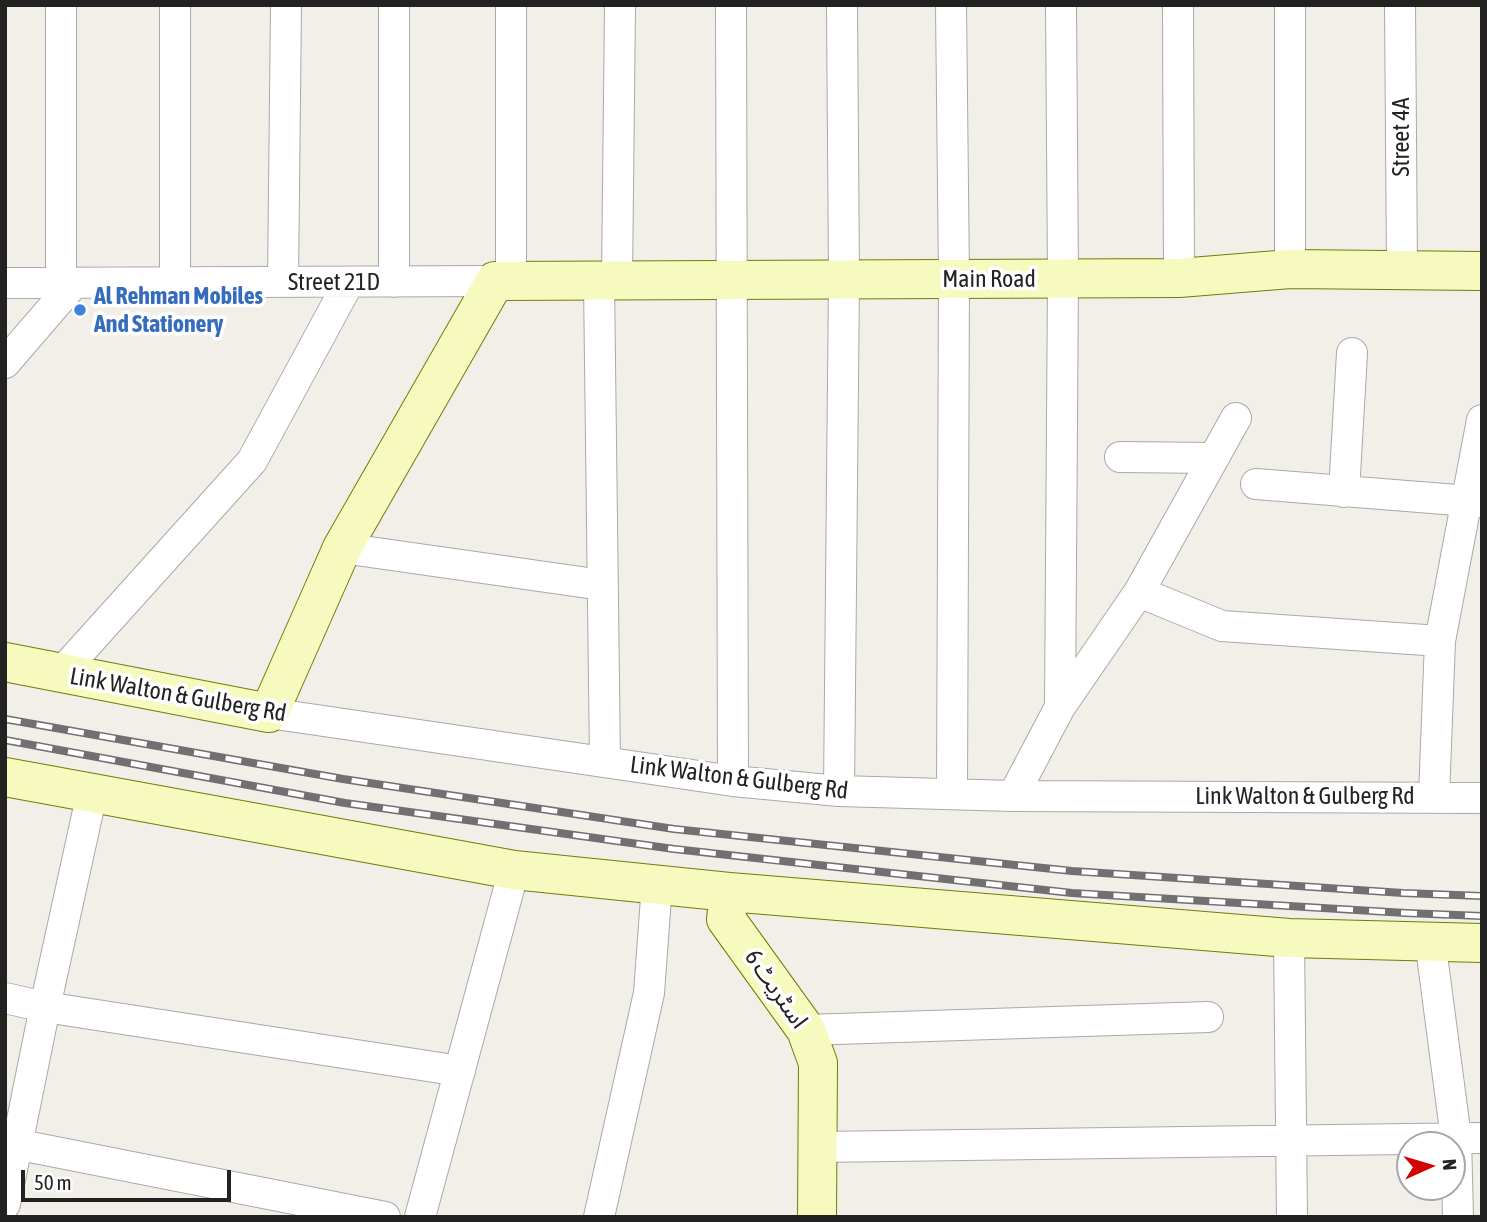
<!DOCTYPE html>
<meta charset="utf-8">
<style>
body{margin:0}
#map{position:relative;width:1487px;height:1222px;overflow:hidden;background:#f2efe9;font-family:"Asap Condensed",sans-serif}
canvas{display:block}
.frame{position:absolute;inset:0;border:7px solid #222;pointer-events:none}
.north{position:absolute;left:1396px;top:1131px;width:70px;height:70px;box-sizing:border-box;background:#fff;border:2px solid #a7a7a7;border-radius:50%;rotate:86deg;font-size:19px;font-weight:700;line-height:28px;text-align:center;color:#222}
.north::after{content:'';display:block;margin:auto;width:24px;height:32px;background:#d40000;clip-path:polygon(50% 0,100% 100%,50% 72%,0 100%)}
.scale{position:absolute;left:21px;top:1170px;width:210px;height:32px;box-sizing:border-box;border:4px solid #222;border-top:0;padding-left:9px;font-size:21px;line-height:24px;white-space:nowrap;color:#222;-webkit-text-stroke:5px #fff;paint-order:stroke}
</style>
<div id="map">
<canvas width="1487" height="1222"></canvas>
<div class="frame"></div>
<div class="north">N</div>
<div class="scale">50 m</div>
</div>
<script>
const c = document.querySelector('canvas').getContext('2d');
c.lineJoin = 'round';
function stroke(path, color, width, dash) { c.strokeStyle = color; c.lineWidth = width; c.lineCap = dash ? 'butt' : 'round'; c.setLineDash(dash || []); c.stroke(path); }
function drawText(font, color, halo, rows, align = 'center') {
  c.font = font + ' "Asap Condensed","Noto Sans Arabic",sans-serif'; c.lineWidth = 7; c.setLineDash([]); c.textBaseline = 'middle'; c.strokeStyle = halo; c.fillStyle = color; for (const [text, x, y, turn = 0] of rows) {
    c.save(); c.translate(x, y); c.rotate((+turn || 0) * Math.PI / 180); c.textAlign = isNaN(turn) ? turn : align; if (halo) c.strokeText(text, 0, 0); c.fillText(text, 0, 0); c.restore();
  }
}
const street = new Path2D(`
 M 394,5 L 394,282
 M 731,5 L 733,781
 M 951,5 L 954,279 L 952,794
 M 1178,5 L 1179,278
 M 1400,5 L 1402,269
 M 1290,269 L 1290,5
 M 617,280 L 620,5
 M 511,281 L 511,5
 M 599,281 L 605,762
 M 283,282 L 286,5
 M 5,283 L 495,281
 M 61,283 L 61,5
 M 175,283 L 175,5
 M 5,363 L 74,283
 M 1120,457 L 1213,458
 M 1256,484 L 1482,502
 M 1344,492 L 1352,353
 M 342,548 L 602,585
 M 1139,592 L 1222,626 L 1440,641
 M 60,674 L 252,461 L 349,282
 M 1060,707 L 1139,592 L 1236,418
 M 269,713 L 733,781 L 839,791 L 1013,796 L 1482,798
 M 839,791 L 844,279 L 842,5
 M 1013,796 L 1060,707 L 1063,278 L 1061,5
 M 1434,796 L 1440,641 L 1482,420
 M 1289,938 L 1292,1217
 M 1430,940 L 1456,1138 L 1458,1217
 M 5,998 L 45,1007 L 460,1071
 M 806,1030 L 1208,1017
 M 5,1142 L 385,1217
 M 817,1147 L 1482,1138
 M 5,1204 L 45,1007 L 92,793
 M 420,1217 L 514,870
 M 599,1217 L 649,993 L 657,884`);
const secondary = new Path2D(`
 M 5,662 L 269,713 L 342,548 L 495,281 L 1179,278 L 1290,269 L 1482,271
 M 5,777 L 514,870 L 729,892 L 1289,938 L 1482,943
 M 729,892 L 726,919 L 806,1030 L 818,1063 L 817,1217`);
const rail = new Path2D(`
 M 5,719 L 343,779 L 674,829 L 1072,871 L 1403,893 L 1482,896
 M 5,740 L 345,803 L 674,849 L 1072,893 L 1406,913 L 1482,916`);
const markers = [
 [80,310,7,"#3f7fe0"]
];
const streetNames = [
 ["Street 4A",1401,137,-90],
 ["Main Road",989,279],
 ["Street 21D",334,282],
 ["Link Walton & Gulberg Rd",178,695,10],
 ["Link Walton & Gulberg Rd",739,778,7],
 ["Link Walton & Gulberg Rd",1305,796],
 ["اسٹریٹ 6",776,989,55]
];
const shopNames = [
 ["Al Rehman Mobiles",94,296],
 ["And Stationery",94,324]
];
stroke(street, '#a9a9a9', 32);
stroke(secondary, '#707d05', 40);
stroke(street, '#fff', 30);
stroke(secondary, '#f7fabf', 38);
stroke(rail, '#707070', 8);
stroke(rail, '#fff', 5, [16]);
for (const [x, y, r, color] of markers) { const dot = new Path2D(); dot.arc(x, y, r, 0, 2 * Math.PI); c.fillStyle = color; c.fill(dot); stroke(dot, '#fff', 2.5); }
drawText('24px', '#222', '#fff', streetNames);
drawText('bold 24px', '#366cbe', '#fff', shopNames, 'left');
</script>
